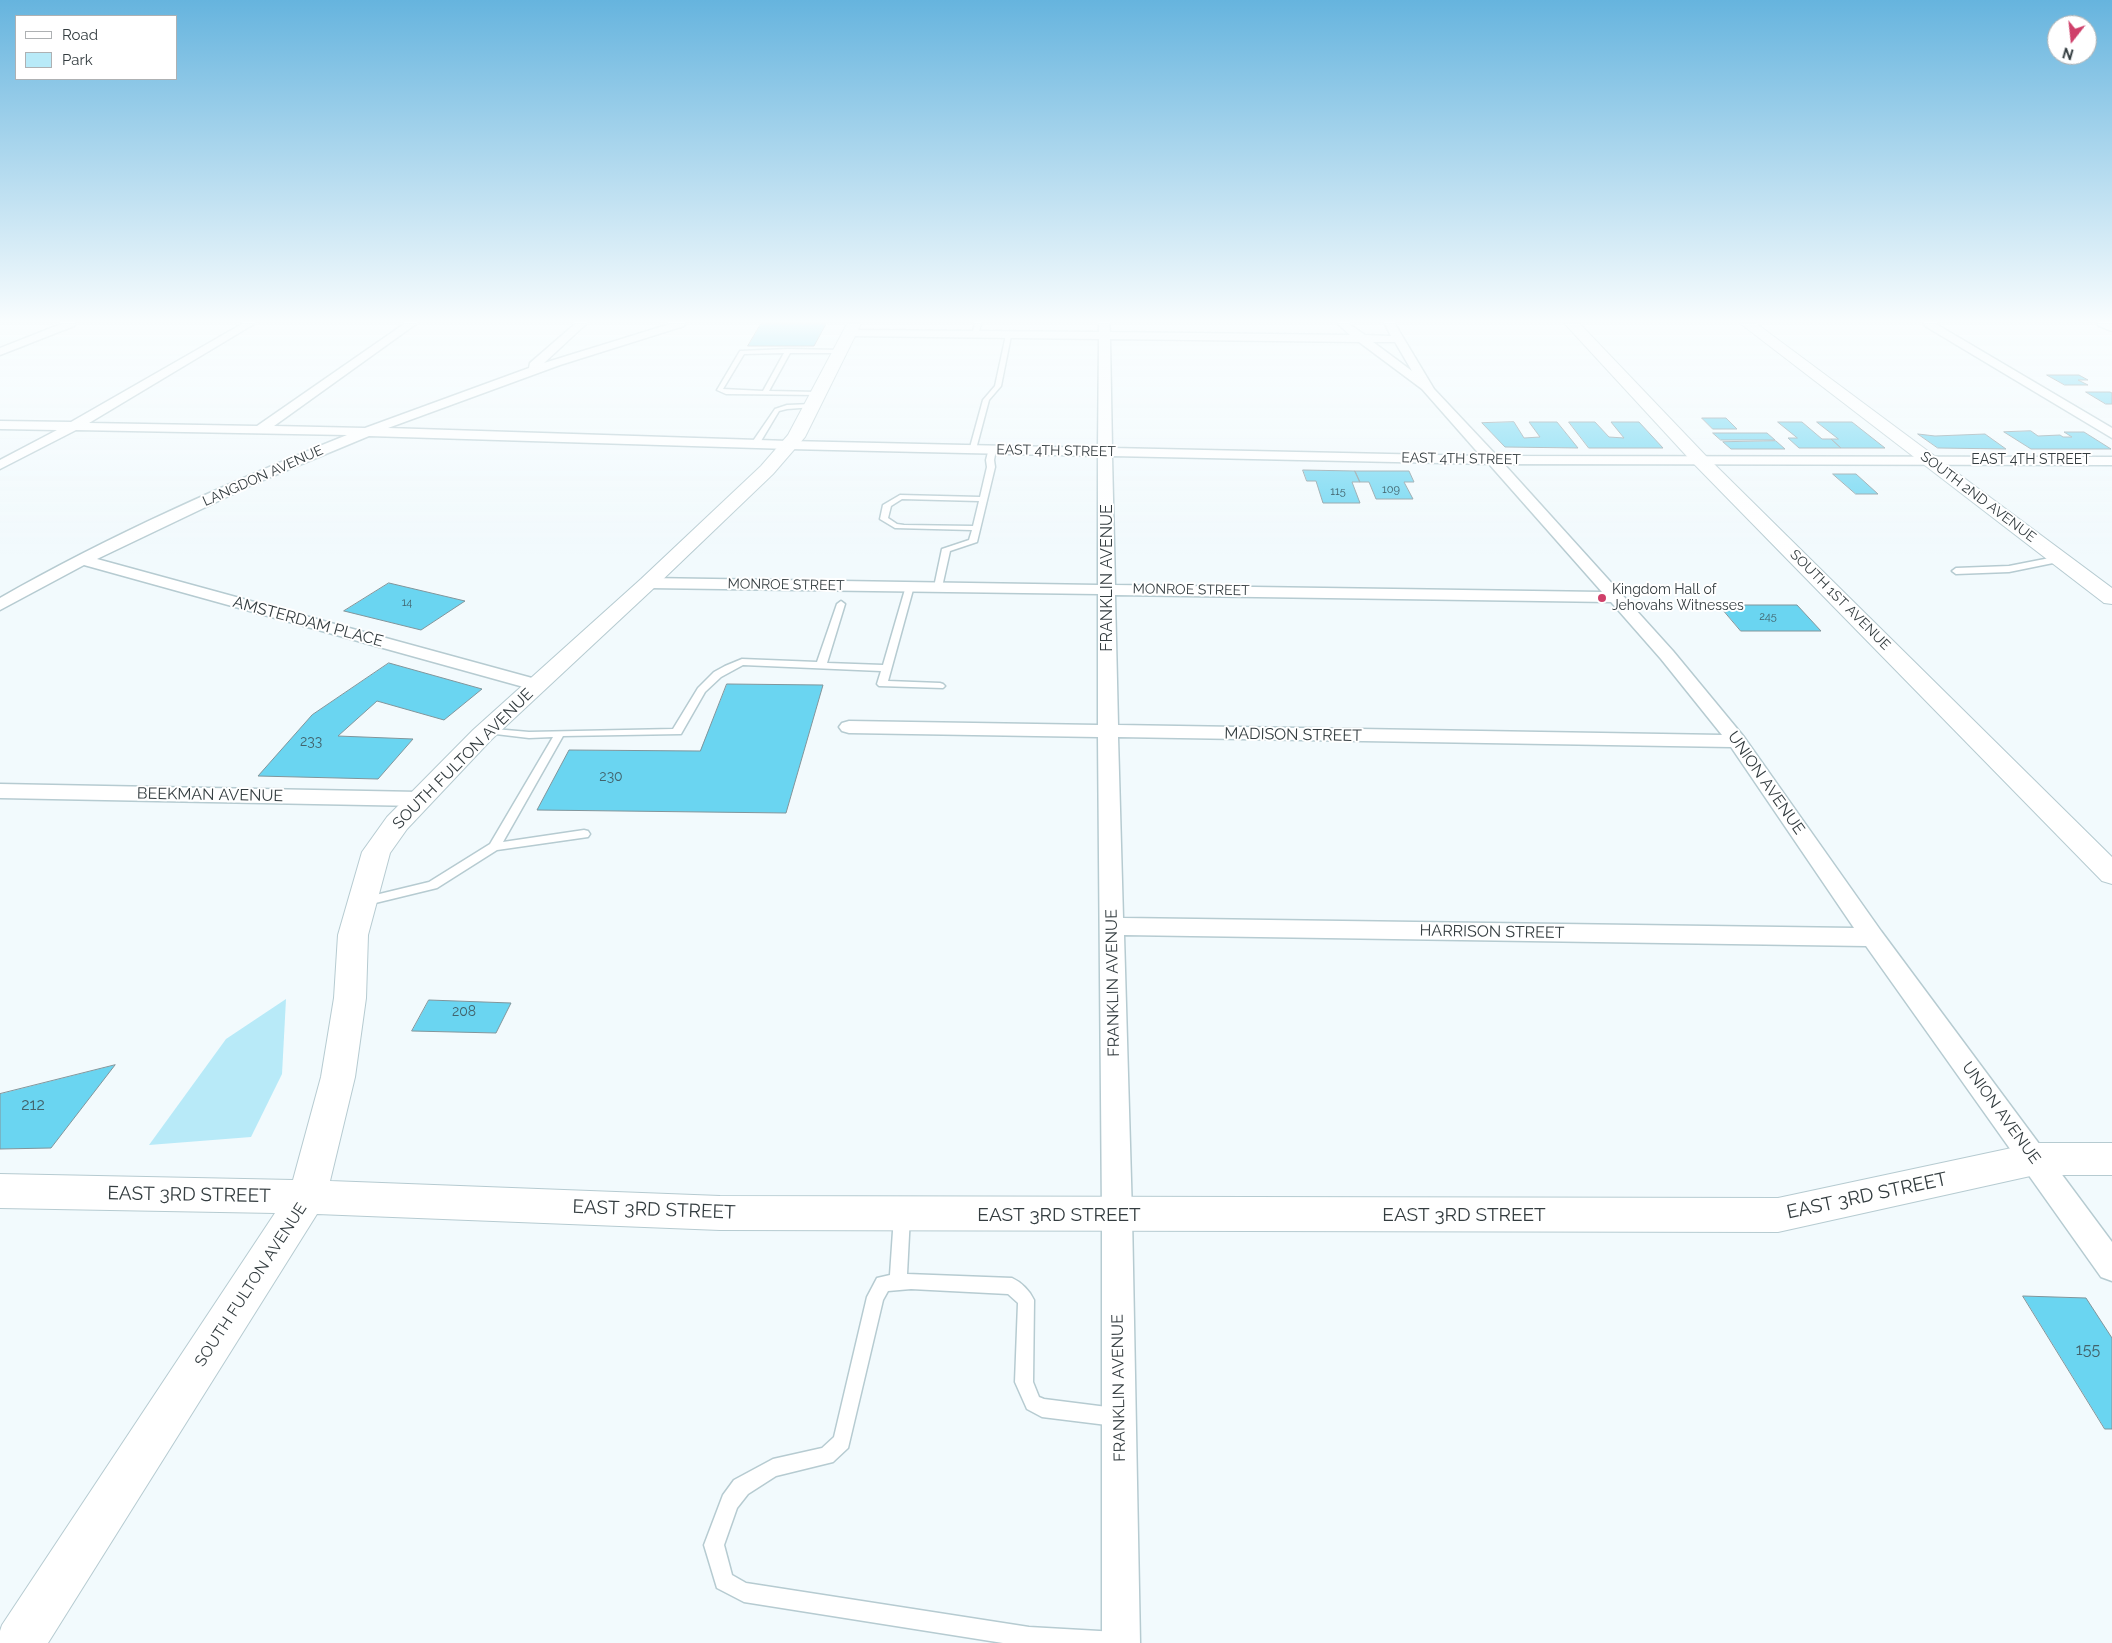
<!DOCTYPE html>
<style>
body{margin:0}
#map{position:relative;width:2112px;height:1643px;overflow:hidden;background:#f2fafd;font-family:Raleway,sans-serif}
canvas{display:block}
.legend{position:absolute;left:15px;top:15px;width:162px;height:65px;box-sizing:border-box;background:#fff;border:1px solid #aeb1b3;margin:0;padding:6px 9px;list-style:none;font-size:15px;color:#343d40}
.legend li{display:flex;align-items:center;gap:10px;height:25px}
.legend b{width:25px;border:1px solid #aeb1b3}
.north{position:absolute;left:2047px;top:15px;width:50px;height:50px;box-sizing:border-box;background:#fff;border:1px solid #aeb1b3;border-radius:50%;rotate:196deg;font-size:14px;font-weight:700;line-height:20px;text-align:center;color:#343d40}
.north::after{content:'';display:block;margin:auto;width:18px;height:22px;background:#cf406a;clip-path:polygon(50% 0,100% 100%,50% 72%,0 100%)}
</style>
<div id="map">
<canvas width="2112" height="1643"></canvas>
<ul class="legend">
<li><b style="height:6px;background:#fff"></b>Road</li>
<li><b style="height:14px;background:#b8eaf8"></b>Park</li>
</ul>
<div class="north">N</div>
</div>
<script>
const c = document.querySelector('canvas').getContext('2d');
c.lineJoin = 'round';
function fill(path, color) { c.fillStyle = color; c.fill(path, 'evenodd'); }
function stroke(path, color, width, dash) { c.strokeStyle = color; c.lineWidth = width; c.lineCap = dash ? 'butt' : 'round'; c.setLineDash(dash || []); c.stroke(path); }
function drawText(font, color, halo, rows, align = 'center') {
  c.font = font + ' Raleway,sans-serif'; c.lineWidth = 4; c.setLineDash([]); c.textBaseline = 'middle'; c.strokeStyle = halo; c.fillStyle = color; for (const [text, x, y, turn = 0] of rows) {
    c.save(); c.translate(x, y); c.rotate((+turn || 0) * Math.PI / 180); c.textAlign = isNaN(turn) ? turn : align; if (halo) c.strokeText(text, 0, 0); c.fillText(text, 0, 0); c.restore();
  }
}
const green = new Path2D(`
 M 286,999 L 282,1074 L 251,1137 L 149,1145 L 226,1039 Z`);
const building = new Path2D(`
 M 761,324 L 826,324 L 814,346 L 748,346 Z
 M 2047,375 L 2079,375 L 2088,380 L 2078,380 L 2088,385 L 2065,385 Z
 M 2086,392 L 2110,392 L 2112,393 L 2112,404 L 2106,404 Z
 M 1702,418 L 1726,418 L 1737,429 L 1713,429 Z
 M 1514,422 L 1524,438 L 1540,437 L 1529,422 L 1557,422 L 1578,448 L 1505,447 L 1482,423 Z
 M 1569,422 L 1595,422 L 1609,437 L 1624,438 L 1611,422 L 1639,422 L 1663,448 L 1589,448 Z
 M 1778,422 L 1802,422 L 1822,439 L 1831,439 L 1841,448 L 1799,448 L 1788,438 L 1797,438 Z
 M 1817,422 L 1852,422 L 1885,448 L 1841,448 L 1831,439 L 1838,439 Z
 M 2031,431 L 2038,436 L 2060,435 L 2063,437 L 2072,437 L 2064,432 L 2084,432 L 2111,449 L 2031,449 L 2004,432 Z
 M 1713,433 L 1767,433 L 1775,440 L 1721,440 Z
 M 1918,434 L 1935,436 L 1985,434 L 2006,449 L 1938,448 Z
 M 1776,441 L 1785,449 L 1731,449 L 1723,442 Z
 M 1303,470 L 1355,471 L 1360,482 L 1352,482 L 1360,503 L 1323,503 L 1316,481 L 1307,481 Z
 M 1355,471 L 1409,471 L 1414,482 L 1404,482 L 1413,499 L 1376,499 L 1369,482 L 1360,482 Z
 M 1833,474 L 1856,474 L 1878,494 L 1856,494 Z
 M 389,583 L 465,601 L 421,630 L 344,611 Z
 M 1719,605 L 1797,605 L 1821,631 L 1741,631 Z
 M 389,663 L 482,689 L 444,720 L 377,701 L 338,736 L 413,739 L 378,779 L 258,776 L 312,715 Z
 M 727,684 L 823,685 L 786,813 L 537,810 L 569,750 L 700,751 Z
 M 429,1000 L 511,1003 L 496,1033 L 412,1031 Z
 M 115,1065 L 51,1148 L 0,1149 L 0,1094 Z
 M 2023,1296 L 2086,1298 L 2112,1338 L 2112,1429 L 2105,1429 Z`);
const lane = new Path2D(`
 M 975,324 L 981,324 L 978,335 L 975,337 L 972,335 Z
 M 1006,335 L 1011,336 L 1001,386 L 989,400 L 976,449 L 969,451 L 983,400 L 995,386 Z
 M 788,349 L 842,350 L 843,351 L 840,353 L 790,353 L 769,391 L 818,392 L 820,393 L 820,395 L 726,394 L 717,390 L 740,351 ZM 784,353 L 763,391 L 723,389 L 744,354 Z
 M 812,404 L 814,405 L 814,407 L 787,409 L 779,411 L 758,446 L 751,444 L 775,409 L 787,405 Z
 M 989,448 L 996,450 L 994,460 L 995,467 L 977,542 L 950,551 L 942,587 L 941,589 L 935,589 L 934,587 L 942,549 L 969,540 L 972,530 L 895,528 L 880,519 L 883,505 L 900,495 L 980,497 L 987,467 L 986,460 ZM 902,499 L 979,501 L 973,526 L 904,525 L 897,524 L 888,518 L 891,506 Z
 M 2060,556 L 2064,559 L 2063,561 L 2009,572 L 1956,574 L 1952,571 L 1956,568 L 2009,566 Z
 M 910,583 L 914,586 L 888,681 L 940,683 L 943,684 L 945,686 L 943,688 L 879,686 L 877,684 L 881,671 L 743,665 L 721,677 L 705,692 L 681,734 L 563,736 L 503,842 L 584,830 L 588,831 L 590,834 L 588,837 L 497,850 L 437,888 L 363,906 L 359,905 L 357,902 L 359,899 L 363,898 L 429,882 L 490,844 L 553,737 L 529,738 L 487,733 L 482,730 L 483,728 L 529,732 L 673,729 L 698,688 L 714,672 L 725,666 L 742,659 L 817,662 L 837,604 L 841,601 L 845,604 L 827,663 L 883,665 L 906,586 Z
 M 902,1209 L 908,1211 L 910,1216 L 907,1274 L 1012,1278 C 1021,1282 1030,1291 1034,1300 L 1033,1382 L 1039,1397 L 1044,1399 L 1115,1408 L 1121,1411 L 1124,1417 L 1121,1423 L 1115,1426 L 1042,1417 L 1027,1409 L 1015,1382 L 1018,1303 L 1008,1294 L 911,1289 L 888,1291 L 883,1300 L 848,1448 L 833,1462 L 776,1476 L 748,1494 L 737,1508 L 724,1545 L 732,1575 L 746,1583 L 1029,1627 L 1117,1632 L 1124,1635 L 1127,1643 L 1003,1643 L 744,1602 L 717,1588 L 704,1545 L 723,1495 L 734,1480 L 773,1459 L 822,1448 L 834,1437 L 867,1297 L 877,1278 L 890,1275 L 894,1216 L 896,1211 Z`);
const street = new Path2D(`
 M 61,324 L 75,324 L 74,326 L 0,355 L 0,348 Z
 M 242,324 L 254,324 L 89,423 L 257,426 L 404,324 L 416,324 L 274,426 L 365,428 L 529,368 L 530,363 L 575,324 L 586,324 L 544,363 L 670,324 L 685,324 L 684,326 L 560,365 L 388,428 L 789,441 L 1098,448 L 1099,339 L 849,336 L 843,333 L 849,330 L 1099,332 L 1099,324 L 1109,324 L 1110,332 L 1350,335 L 1338,324 L 1349,324 L 1365,335 L 1391,336 L 1385,324 L 1395,324 L 1434,389 L 1497,456 L 2112,457 L 2112,465 L 1504,464 L 1673,651 L 1744,737 L 1881,931 L 2112,1242 L 2112,1281 L 2101,1277 L 1866,946 L 1124,935 L 1132,1215 L 1140,1643 L 1102,1643 L 1102,1215 L 1098,737 L 849,733 L 842,731 L 839,727 L 842,723 L 849,721 L 1098,725 L 1098,594 L 648,588 L 642,586 L 640,583 L 642,580 L 648,578 L 1098,585 L 1098,456 L 789,449 L 369,436 L 256,483 L 97,559 L 532,678 L 541,682 L 543,686 L 541,690 L 534,692 L 520,686 L 84,565 L 0,610 L 0,598 C 110,535 228,483 347,435 L 76,430 L 0,469 L 0,460 L 57,430 L 0,429 L 0,421 L 71,422 ZM 1110,339 L 1359,342 L 1422,389 L 1481,456 L 1112,448 ZM 1373,342 L 1395,342 L 1412,371 ZM 1112,456 L 1489,464 L 1602,592 L 1115,585 ZM 1115,595 L 1611,602 L 1661,659 L 1722,735 L 1118,725 ZM 1118,737 L 1731,747 L 1854,928 L 1123,918 Z
 M 1924,324 L 1936,324 L 2112,428 L 2112,438 L 1925,326 Z
 M 2098,324 L 2112,324 L 2112,331 L 2099,326 Z
 M 0,784 L 419,792 L 426,794 L 429,799 L 426,804 L 419,806 L 0,798 Z`);
const secondary = new Path2D(`
 M 847,324 L 861,324 L 805,437 L 773,474 L 655,587 L 491,740 L 407,829 L 390,853 L 368,935 L 366,998 L 355,1077 L 330,1181 L 720,1196 L 1778,1198 L 2035,1143 L 2112,1143 L 2112,1175 L 2035,1175 L 1778,1232 L 720,1230 L 317,1214 L 48,1643 L 0,1643 L 0,1631 L 2,1625 L 275,1213 L 0,1208 L 0,1174 L 293,1180 L 321,1077 L 334,998 L 338,935 L 362,852 L 387,817 L 473,730 L 641,579 L 761,466 L 788,435 Z
 M 1565,324 L 1580,324 L 1706,456 L 2112,857 L 2112,884 L 2102,881 L 1694,464 Z
 M 1741,324 L 1757,324 L 2112,588 L 2112,604 L 2104,603 Z`);
const markers = [
 [1602,598,5,"#cf406a"]
];
const farNumbernames = [
 ["109",1391,490],
 ["115",1338,492],
 ["14",407,603],
 ["245",1768,617]
];
const farStreetnames = [
 ["EAST 4TH STREET",1056,451,1],
 ["EAST 4TH STREET",1461,459,1],
 ["EAST 4TH STREET",2031,460],
 ["LANGDON AVENUE",263,476,-24],
 ["SOUTH 2ND AVENUE",1978,497,37],
 ["MONROE STREET",786,585,1],
 ["MONROE STREET",1191,590,1],
 ["SOUTH 1ST AVENUE",1840,600,45]
];
const farPoinames = [
 ["Kingdom Hall of",1612,590],
 ["Jehovahs Witnesses",1612,606]
];
const numberNames = [
 ["233",311,742],
 ["230",611,777],
 ["208",464,1012]
];
const streetNames = [
 ["FRANKLIN AVENUE",1107,578,-90],
 ["AMSTERDAM PLACE",308,622,15],
 ["MADISON STREET",1293,735,1],
 ["SOUTH FULTON AVENUE",463,759,-45],
 ["UNION AVENUE",1766,783,55],
 ["BEEKMAN AVENUE",210,795,1],
 ["HARRISON STREET",1492,932,1],
 ["FRANKLIN AVENUE",1113,983,-91],
 ["UNION AVENUE",2001,1113,54],
 ["SOUTH FULTON AVENUE",251,1285,-57],
 ["FRANKLIN AVENUE",1119,1388,-91]
];
const nearNumbernames = [
 ["212",33,1105],
 ["155",2088,1350]
];
const nearStreetnames = [
 ["EAST 3RD STREET",189,1195,1],
 ["EAST 3RD STREET",1867,1196,-12],
 ["EAST 3RD STREET",654,1210,2],
 ["EAST 3RD STREET",1059,1215],
 ["EAST 3RD STREET",1464,1215]
];
fill(green, '#b8eaf8');
fill(building, '#6ad5f1');
stroke(building, '#81959b', 1);
stroke(lane, '#b6cbd1', 3);
stroke(street, '#b6cbd1', 3);
stroke(secondary, '#b6cbd1', 2);
fill(lane, '#fff');
fill(street, '#fff');
fill(secondary, '#fff');
const sky = c.createLinearGradient(0, 0, 0, 554);
sky.addColorStop(0, '#66b4de');
sky.addColorStop(0.58, '#f9fdfe');
sky.addColorStop(1, '#f9fdfe00');
c.fillStyle = sky;
c.fillRect(0, 0, 2112, 554);
for (const [x, y, r, color] of markers) { const dot = new Path2D(); dot.arc(x, y, r, 0, 2 * Math.PI); c.fillStyle = color; c.fill(dot); stroke(dot, '#fff', 2); }
drawText('11px', '#42636c', null, farNumbernames);
drawText('14px', '#343d40', '#fff', farStreetnames);
drawText('14px', '#343d40', '#fff', farPoinames, 'left');
drawText('14px', '#42636c', null, numberNames);
drawText('16px', '#343d40', '#fff', streetNames);
drawText('16px', '#42636c', null, nearNumbernames);
drawText('19px', '#343d40', '#fff', nearStreetnames);
</script>
